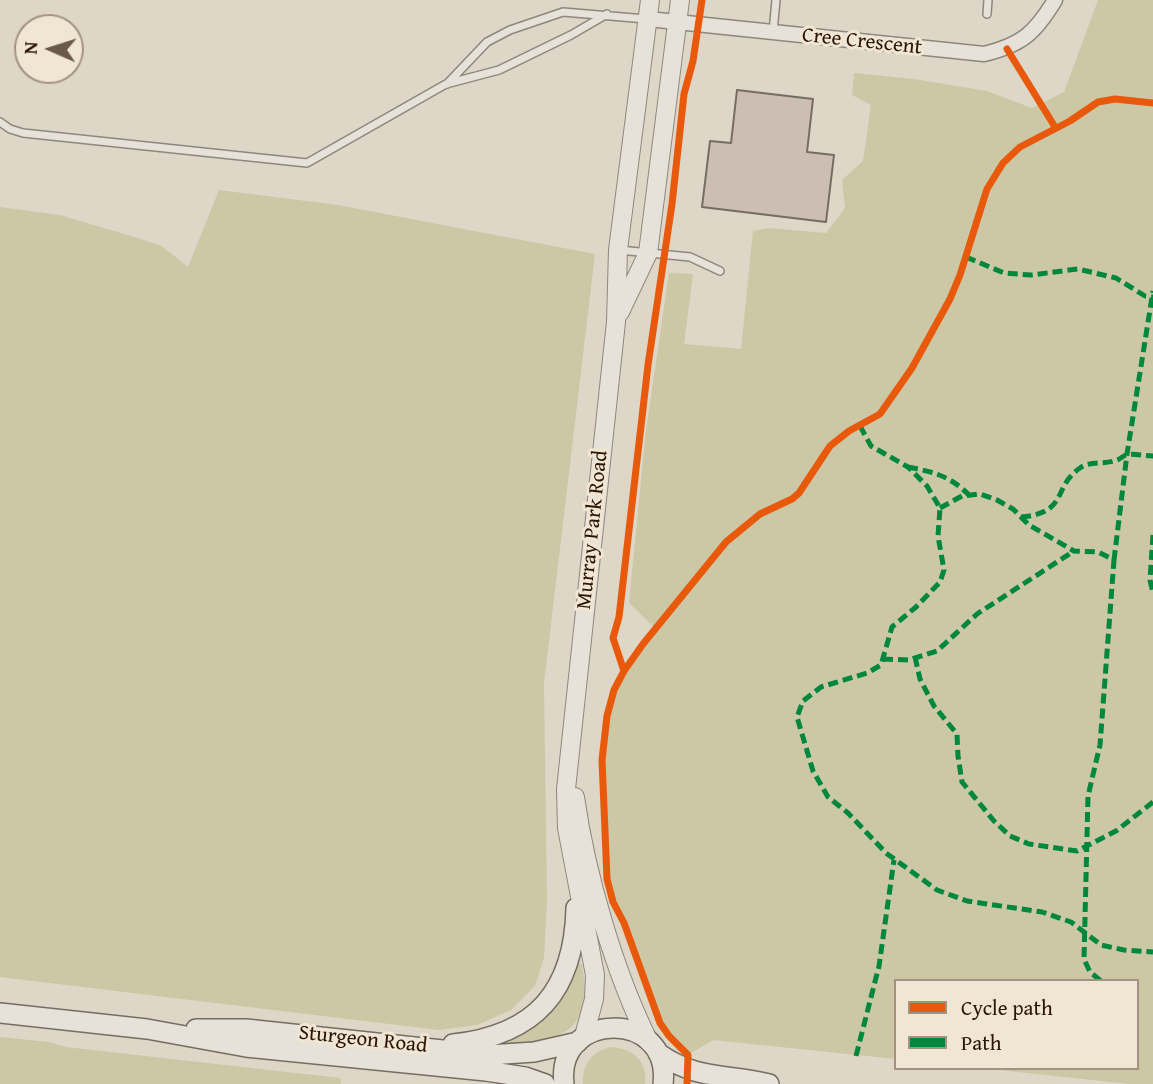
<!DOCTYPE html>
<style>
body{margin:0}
#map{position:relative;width:1153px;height:1084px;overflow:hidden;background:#ded6c6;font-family:"Gentium Book Plus",serif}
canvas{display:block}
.legend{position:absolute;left:894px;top:979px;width:245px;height:91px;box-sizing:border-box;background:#f0e6d3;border:2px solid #a19281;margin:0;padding:9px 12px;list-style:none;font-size:21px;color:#2b1505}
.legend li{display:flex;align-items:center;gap:14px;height:35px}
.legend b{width:35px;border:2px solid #a19281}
.north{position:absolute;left:14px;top:14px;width:70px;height:70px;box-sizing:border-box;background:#f0e6d3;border:2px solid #a19281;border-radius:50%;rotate:273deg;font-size:19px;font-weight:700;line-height:28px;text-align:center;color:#2b1505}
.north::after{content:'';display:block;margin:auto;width:24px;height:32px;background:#6a5949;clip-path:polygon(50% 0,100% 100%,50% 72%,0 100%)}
</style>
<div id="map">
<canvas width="1153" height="1084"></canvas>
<ul class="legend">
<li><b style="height:9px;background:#e8590c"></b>Cycle path</li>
<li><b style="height:9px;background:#00873e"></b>Path</li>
</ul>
<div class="north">N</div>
</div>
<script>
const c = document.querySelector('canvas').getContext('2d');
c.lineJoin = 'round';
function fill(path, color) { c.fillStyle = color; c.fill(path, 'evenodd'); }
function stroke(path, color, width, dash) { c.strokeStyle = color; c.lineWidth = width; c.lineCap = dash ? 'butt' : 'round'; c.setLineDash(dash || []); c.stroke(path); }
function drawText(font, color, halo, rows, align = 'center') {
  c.font = font + ' "Gentium Book Plus",serif'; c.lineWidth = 6; c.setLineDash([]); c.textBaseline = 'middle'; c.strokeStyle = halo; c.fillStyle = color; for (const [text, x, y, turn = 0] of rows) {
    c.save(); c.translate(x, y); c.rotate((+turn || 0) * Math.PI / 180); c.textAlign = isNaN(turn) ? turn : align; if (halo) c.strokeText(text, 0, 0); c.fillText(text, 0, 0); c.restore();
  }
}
const green = new Path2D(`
 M 1098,0 L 1153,0 L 1153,1084 L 1129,1084 L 981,1068 L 1137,1068 L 1137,981 L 896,981 L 896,1059 L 713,1040 L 688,1055 L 669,1036 L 660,1023 L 624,923 L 610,893 L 607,879 L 602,783 L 604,735 L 614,690 L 624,671 L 656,629 L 629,603 L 646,430 L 669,273 L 693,274 L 684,344 L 741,349 L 753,231 L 768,228 L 826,233 L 845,208 L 842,180 L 863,161 L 871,105 L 852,95 L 854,73 L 914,79 L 987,91 L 1032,108 L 1064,92 Z
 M 219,190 L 338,205 L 595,254 L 544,683 L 547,899 L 544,958 L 535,986 L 511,1010 L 477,1025 L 439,1030 L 0,977 L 0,207 L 60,215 L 131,236 L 162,246 L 188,267 Z
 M 577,963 L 582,964 C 593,1034 564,1038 505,1046 L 504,1043 C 545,1025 560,1004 577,963 Z
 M 0,1037 L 49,1042 L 66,1047 L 340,1078 L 341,1084 L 0,1084 Z
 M 610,1047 C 632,1048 648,1061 645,1084 L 583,1084 C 582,1064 592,1052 610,1047 Z`);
const building = new Path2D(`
 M 737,90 L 813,99 L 807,152 L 834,155 L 826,222 L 702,207 L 710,141 L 731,143 Z`);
const service = new Path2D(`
 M 987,14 L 988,0
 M 773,32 L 776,0
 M 447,84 L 487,42 L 510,30 L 563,12 L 646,19
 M 0,122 L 10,129 L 23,133 L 307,163 L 446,84 L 499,70 L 571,35 L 607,14
 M 619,250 L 690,257 L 720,271`);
const minor = new Path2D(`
 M 648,19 L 984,54 C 1022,45 1035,33 1055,0`);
const tertiary = new Path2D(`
 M 620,312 L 648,253 L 680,0
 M 575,797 C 586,875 614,971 649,1042
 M 584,1036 L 594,999 L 595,975 L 567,828 L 566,789 L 616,322 L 618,250 L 650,0`);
const secondary = new Path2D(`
 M 0,1013 L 147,1029 L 246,1047 L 486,1071 L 525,1077 L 545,1084
 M 196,1029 L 246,1029 L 489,1055 L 534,1052 L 578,1042
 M 453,1044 C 536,1035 574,991 576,908
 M 658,1053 C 698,1081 726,1073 769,1084
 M 564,1084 C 555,1010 672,1009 663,1084`);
const quiet = new Path2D(`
 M 966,257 L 1004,273 L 1031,275 L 1078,269 L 1116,278 L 1145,296 L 1153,297
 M 860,426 L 871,446 L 908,467 L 927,486 L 940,508 L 938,536 L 944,570 L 940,582 L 916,607 L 892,627 L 881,665 L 867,673 L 821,687 L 803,701 L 797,717 L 813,771 L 828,797 L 848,813 L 886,853 L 937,890 L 967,901 L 1042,912 L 1071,922 L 1101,945 L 1124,950 L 1153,952
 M 908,467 C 934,472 950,476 969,495
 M 940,508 L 962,496 L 980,494 L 997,500 L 1013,509 L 1029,525 L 1074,551 L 1098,552 L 1114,560 L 1100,745 L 1088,796 L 1084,959 L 1090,972 L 1101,981
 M 1021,517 C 1069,513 1052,487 1080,468 C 1091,460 1105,465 1117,460 C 1120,459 1123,456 1126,455 C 1133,453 1145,456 1153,456
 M 1153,535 L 1150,580 L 1153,593
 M 1114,560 L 1127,454 L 1153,291
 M 915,657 L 920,679 L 934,706 L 957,734 L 958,756 L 962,782 L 994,821 L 1010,836 L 1029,844 L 1077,851 L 1116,831 L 1153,802
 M 883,659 L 908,660 L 937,651 L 977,614 L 1074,551
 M 856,1056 L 879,966 L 894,860`);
const cycleway = new Path2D(`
 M 1007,49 L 1055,127
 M 624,671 L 613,638 L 619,617 L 648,365 L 672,204 L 684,94 L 693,61 L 702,0
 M 687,1084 L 688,1055 L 669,1036 L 660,1023 L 624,923 L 613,902 L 607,879 L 602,760 L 607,716 L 614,690 L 624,671 L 643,644 L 726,542 L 760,514 L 792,499 L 799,493 L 830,446 L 849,431 L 880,414 L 912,368 L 950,299 L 960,275 L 987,189 L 1003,163 L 1020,147 L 1070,121 L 1098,102 L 1115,99 L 1153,103`);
const streetNames = [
 ["Cree Crescent",862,42,6],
 ["Murray Park Road",593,530,-84],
 ["Sturgeon Road",363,1040,6]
];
fill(green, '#ccc8a6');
fill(building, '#cdbeb3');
stroke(building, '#756d62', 2);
stroke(service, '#8e877c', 10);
stroke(minor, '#8e877c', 17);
stroke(tertiary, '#8e877c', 20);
stroke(secondary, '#756d62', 22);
stroke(service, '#e6e1d9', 7);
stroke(minor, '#e6e1d9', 14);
stroke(tertiary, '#e6e1d9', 18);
stroke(secondary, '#e6e1d9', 19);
stroke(quiet, '#00873e', 5, [10, 5]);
stroke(cycleway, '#e8590c', 7);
drawText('21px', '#2b1505', '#f0e6d3', streetNames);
</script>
